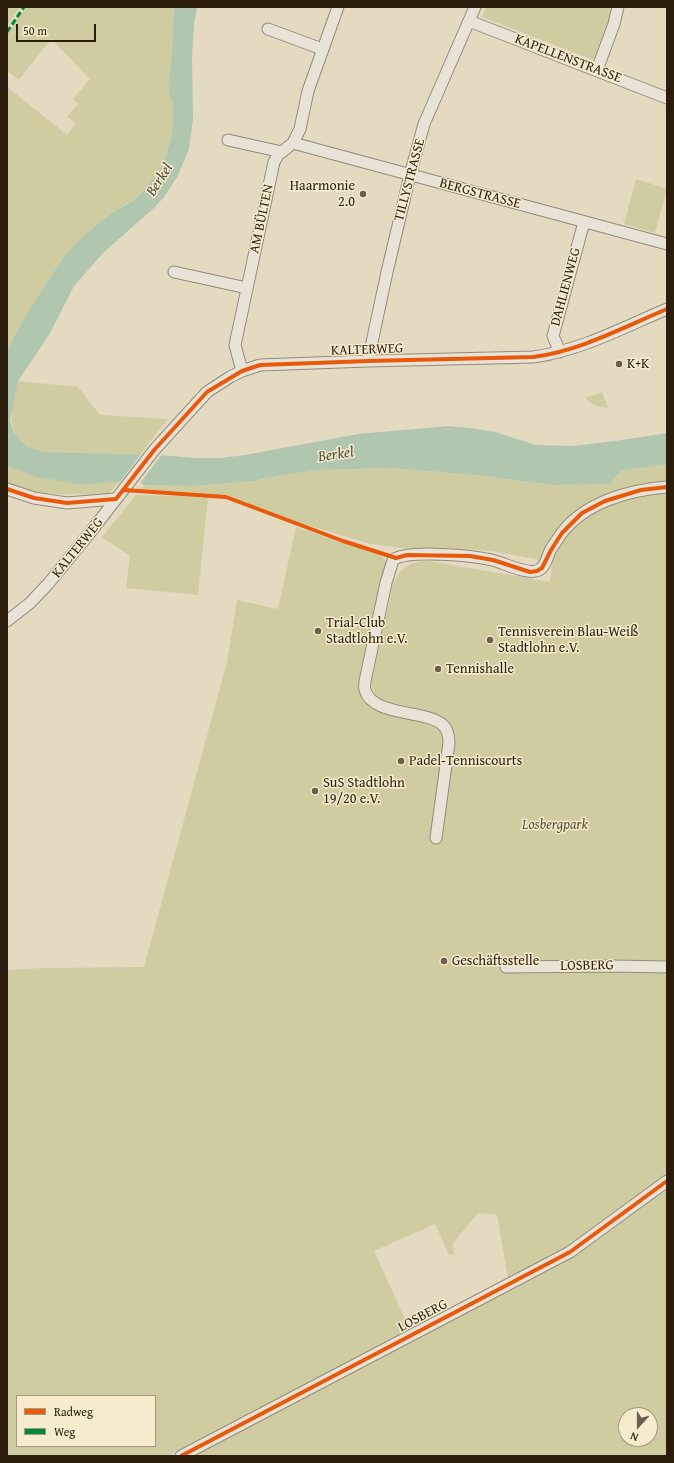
<!DOCTYPE html>
<meta charset="utf-8">
<style>
body{margin:0}
#map{position:relative;width:674px;height:1463px;overflow:hidden;background:#e3dac0;font-family:"Gentium Book Plus",serif}
canvas{display:block}
.frame{position:absolute;inset:0;border:8px solid #2b1d0c;pointer-events:none}
.legend{position:absolute;left:16px;top:1395px;width:140px;height:52px;box-sizing:border-box;background:#f6ebcd;border:1px solid #a59980;margin:0;padding:5px 7px;list-style:none;font-size:12px;color:#2b1d0c}
.legend li{display:flex;align-items:center;gap:8px;height:20px}
.legend b{width:20px;border:1px solid #a59980}
.north{position:absolute;left:618px;top:1407px;width:40px;height:40px;box-sizing:border-box;background:#f6ebcd;border:1px solid #a59980;border-radius:50%;rotate:201deg;font-size:11px;font-weight:700;line-height:16px;text-align:center;color:#2b1d0c}
.north::after{content:'';display:block;margin:auto;width:14px;height:18px;background:#6b5f4b;clip-path:polygon(50% 0,100% 100%,50% 72%,0 100%)}
.scale{position:absolute;left:16px;top:24px;width:80px;height:18px;box-sizing:border-box;border:2px solid #2b1d0c;border-top:0;padding-left:5px;font-size:12px;line-height:14px;white-space:nowrap;color:#2b1d0c;-webkit-text-stroke:3px #f6ebcd;paint-order:stroke}
</style>
<div id="map">
<canvas width="674" height="1463"></canvas>
<div class="frame"></div>
<ul class="legend">
<li><b style="height:5px;background:#e8590c"></b>Radweg</li>
<li><b style="height:5px;background:#00873e"></b>Weg</li>
</ul>
<div class="north">N</div>
<div class="scale">50 m</div>
</div>
<script>
const c = document.querySelector('canvas').getContext('2d');
c.lineJoin = 'round';
function fill(path, color) { c.fillStyle = color; c.fill(path, 'evenodd'); }
function stroke(path, color, width, dash) { c.strokeStyle = color; c.lineWidth = width; c.lineCap = dash ? 'butt' : 'round'; c.setLineDash(dash || []); c.stroke(path); }
function drawText(font, color, halo, rows, align = 'center') {
  c.font = font + ' "Gentium Book Plus",serif'; c.lineWidth = 3; c.setLineDash([]); c.textBaseline = 'middle'; c.strokeStyle = halo; c.fillStyle = color; for (const [text, x, y, turn = 0] of rows) {
    c.save(); c.translate(x, y); c.rotate((+turn || 0) * Math.PI / 180); c.textAlign = isNaN(turn) ? turn : align; if (halo) c.strokeText(text, 0, 0); c.fillText(text, 0, 0); c.restore();
  }
}
const green = new Path2D(`
 M 7,7 L 20,7 L 7,25 Z
 M 26,7 L 175,7 L 173,20 L 172,54 L 168,84 L 169,94 L 173,102 L 173,125 L 171,138 L 162,167 L 146,188 L 133,200 L 112,213 L 90,230 L 73,246 L 61,261 L 36,299 L 7,351 L 7,87 L 67,135 L 76,123 L 67,117 L 78,104 L 73,99 L 90,79 L 51,39 L 19,80 L 7,71 L 7,35 Z
 M 486,7 L 613,7 L 610,20 L 596,61 L 482,17 Z
 M 636,179 L 667,189 L 655,233 L 624,224 Z
 M 552,359 L 552,362 L 506,365 L 506,363 Z
 M 18,381 L 78,387 L 100,415 L 168,419 L 148,444 L 141,455 L 43,452 C 38,450 32,449 28,447 C 3,432 13,405 18,381 Z
 M 602,392 L 608,408 C 600,407 591,406 586,398 Z
 M 667,464 L 667,482 L 599,502 L 540,560 L 492,551 L 446,548 L 410,549 L 371,544 L 277,516 L 227,495 L 141,489 L 145,485 L 191,486 L 221,484 L 254,481 L 267,478 L 319,470 L 389,468 L 476,475 L 554,485 L 613,481 L 620,471 Z
 M 7,466 L 22,472 L 111,482 L 120,481 L 108,495 L 57,494 L 30,491 L 7,485 Z
 M 667,491 L 667,1175 L 572,1244 L 508,1278 L 497,1215 L 478,1213 L 453,1243 L 454,1254 L 449,1255 L 435,1224 L 374,1251 L 410,1330 L 168,1456 L 7,1456 L 7,970 L 45,968 L 144,967 L 227,662 L 237,600 L 278,609 L 296,527 L 349,545 L 378,553 L 386,561 L 387,564 L 359,685 C 359,697 365,705 376,710 L 434,726 L 453,741 C 454,734 454,727 448,721 C 440,712 396,704 383,700 C 375,696 372,691 371,682 L 393,584 C 399,568 411,561 428,561 L 550,582 C 552,570 552,554 559,543 C 584,508 627,497 667,491 ZM 17,1396 L 155,1396 L 155,1446 L 17,1446 Z
 M 136,495 L 179,496 L 208,498 L 198,595 L 126,588 L 130,556 L 102,537 Z
 M 667,1188 L 667,1456 L 189,1456 L 577,1253 ZM 626,1415 L 650,1415 L 650,1439 L 626,1439 Z`);
const water = new Path2D(`
 M 175,7 L 197,7 L 194,24 L 192,57 L 193,119 L 189,149 L 177,177 L 164,197 L 155,207 L 104,252 L 74,286 L 49,335 L 18,381 L 10,420 L 13,431 L 18,438 L 28,447 L 43,452 L 161,455 L 194,458 L 221,458 L 245,455 L 358,434 L 448,426 L 471,428 L 495,432 L 536,445 L 573,446 L 615,441 L 667,433 L 667,464 L 620,471 L 610,484 L 554,485 L 476,475 L 389,468 L 319,470 L 267,478 L 254,481 L 221,484 L 191,486 L 145,485 L 140,483 L 140,482 L 111,482 L 85,485 L 36,477 L 7,466 L 7,351 L 17,331 L 36,299 L 61,261 L 73,246 L 90,230 L 112,213 L 134,200 L 146,188 L 162,167 L 171,138 L 173,125 L 173,102 L 169,94 L 168,84 L 172,54 L 173,20 Z`);
const pier = new Path2D(`
 M 142,453 L 163,453 L 139,485 L 119,483 Z`);
const minor = new Path2D(`
 M 469,21 L 667,98
 M 268,29 L 322,49
 M 597,70 L 614,24 L 618,7
 M 228,140 L 282,152
 M 293,143 L 667,244
 M 174,272 L 247,288
 M 560,352 L 553,336 L 584,222
 M 368,361 L 387,272 L 410,175 L 424,124 L 475,7
 M 242,371 L 235,345 L 274,162 L 278,155 L 293,143 L 300,129 L 308,91 L 338,7
 M 7,489 L 34,498 L 67,503 L 116,499
 M 7,621 L 30,603 L 48,584 L 89,534 L 155,449 L 207,392 L 230,377 L 242,371 L 260,365 L 368,361 L 533,357 C 580,351 624,327 667,309
 M 436,838 L 449,743 C 449,737 448,730 443,725 C 425,709 373,717 365,690 C 364,688 365,684 365,681 L 386,583 L 393,560 C 408,549 474,556 492,560 C 504,563 525,574 536,571 C 546,569 547,556 551,549 C 554,544 558,539 561,534 C 585,502 629,490 667,487
 M 506,967 L 614,966 L 667,967
 M 181,1456 L 570,1252 L 667,1181`);
const quiet = new Path2D(`
 M 7,32 L 24,7`);
const cycleway = new Path2D(`
 M 7,489 L 34,498 L 67,503 L 116,499 L 155,449 L 207,392 L 242,371 L 260,365 L 368,361 L 533,357 C 580,351 624,327 667,309
 M 124,490 L 226,497 L 343,541 L 396,558 L 407,555 L 470,556 L 493,560 L 530,572 L 537,571 L 542,568 L 551,550 L 562,533 L 582,513 L 605,501 L 641,490 L 667,487
 M 181,1456 L 570,1252 L 667,1181`);
const markers = [
 [363,194,4,"#6b5f4b"],
 [619,364,4,"#6b5f4b"],
 [318,631,4,"#6b5f4b"],
 [490,640,4,"#6b5f4b"],
 [438,669,4,"#6b5f4b"],
 [401,761,4,"#6b5f4b"],
 [315,791,4,"#6b5f4b"],
 [444,961,4,"#6b5f4b"]
];
const streetNames = [
 ["KAPELLENSTRASSE",568,59,21],
 ["TILLYSTRASSE",410,180,-75],
 ["BERGSTRASSE",480,194,15],
 ["AM BÜLTEN",262,219,-78],
 ["DAHLIENWEG",566,287,-75],
 ["KALTERWEG",367,350,-2],
 ["KALTERWEG",78,548,-51],
 ["LOSBERG",587,966,-1],
 ["LOSBERG",423,1316,-28]
];
const poiNames = [
 ["Haarmonie",355,186,"right"],
 ["2.0",355,202,"right"],
 ["K+K",627,364],
 ["Trial-Club",326,623],
 ["Stadtlohn e.V.",326,639],
 ["Tennisverein Blau-Weiß",498,632],
 ["Stadtlohn e.V.",498,648],
 ["Tennishalle",446,669],
 ["Padel-Tenniscourts",409,761],
 ["SuS Stadtlohn",323,783],
 ["19/20 e.V.",323,799],
 ["Geschäftsstelle",452,961]
];
const parkNames = [
 ["Losbergpark",555,825]
];
const waterNames = [
 ["Berkel",160,180,-57],
 ["Berkel",336,455,-8]
];
fill(green, '#d0cca1');
fill(water, '#b1c6af');
fill(pier, '#e3dac0');
stroke(minor, '#928b7b', 13);
stroke(minor, '#e8e3d6', 11);
stroke(quiet, '#00873e', 3, [6, 3]);
stroke(cycleway, '#e8590c', 4);
for (const [x, y, r, color] of markers) { const dot = new Path2D(); dot.arc(x, y, r, 0, 2 * Math.PI); c.fillStyle = color; c.fill(dot); stroke(dot, '#f6ebcd', 1.5); }
drawText('14px', '#2b1d0c', '#f6ebcd', streetNames);
drawText('14px', '#2b1d0c', '#f6ebcd', poiNames, 'left');
drawText('italic 14px', '#584e31', '#f6ebcd', parkNames);
drawText('italic 15px', '#4d4d3b', '#f6ebcd', waterNames);
</script>
